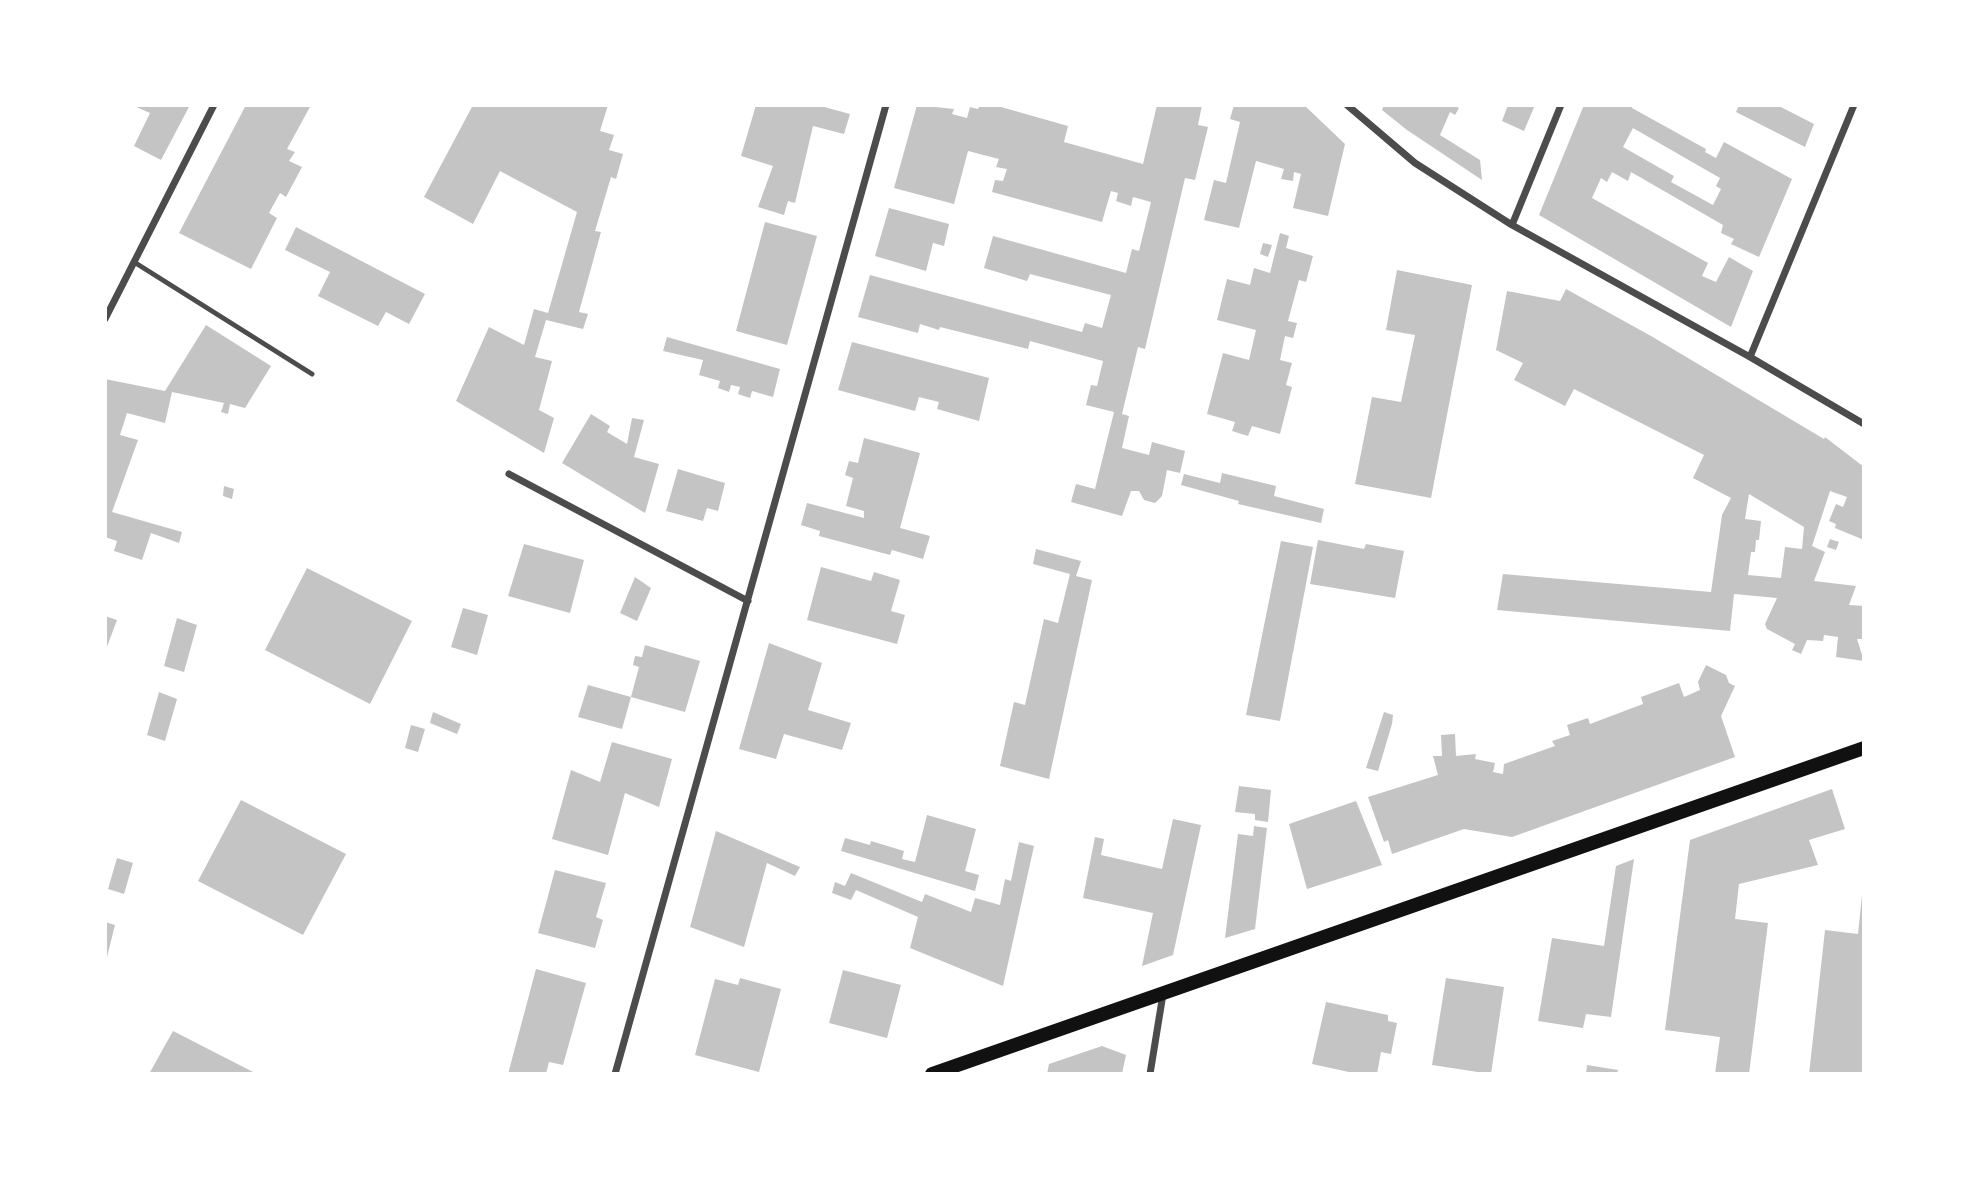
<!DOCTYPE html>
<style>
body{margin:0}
#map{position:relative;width:1969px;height:1179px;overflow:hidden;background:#fff;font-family:Jost,sans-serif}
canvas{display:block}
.frame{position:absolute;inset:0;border:107px solid #fff;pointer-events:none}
</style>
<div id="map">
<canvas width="1969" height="1179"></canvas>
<div class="frame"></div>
</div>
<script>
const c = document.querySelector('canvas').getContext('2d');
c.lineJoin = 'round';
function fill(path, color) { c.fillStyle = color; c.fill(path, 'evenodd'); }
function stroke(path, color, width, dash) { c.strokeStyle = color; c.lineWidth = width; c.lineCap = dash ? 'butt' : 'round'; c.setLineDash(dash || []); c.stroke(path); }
const building = new Path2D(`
 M 132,105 L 190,105 L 161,160 L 134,146 L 150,113 Z
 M 246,105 L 311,105 L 287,149 L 295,152 L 289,161 L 302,167 L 286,197 L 280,193 L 269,213 L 277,218 L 251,269 L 179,233 Z
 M 473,105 L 608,105 L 600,131 L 614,135 L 609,150 L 623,154 L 616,179 L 611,177 L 595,231 L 601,232 L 579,312 L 588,314 L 583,329 L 546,320 L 535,357 L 552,361 L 539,410 L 554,418 L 544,453 L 456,401 L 489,327 L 524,345 L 534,309 L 548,313 L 577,212 L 500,171 L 473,224 L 424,197 Z
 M 756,105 L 817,105 L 850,114 L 844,134 L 813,126 L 795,203 L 788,201 L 784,215 L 758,207 L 773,166 L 741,156 Z
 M 917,105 L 954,109 L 952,114 L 967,118 L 970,107 L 978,109 L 980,105 L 994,105 L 1068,126 L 1064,142 L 1143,164 L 1157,105 L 1202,105 L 1198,125 L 1208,127 L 1195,180 L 1185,178 L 1145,349 L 1138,347 L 1122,414 L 1129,416 L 1122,448 L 1149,455 L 1152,442 L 1185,451 L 1180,473 L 1167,470 L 1162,496 L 1155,503 L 1144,500 L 1139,491 L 1131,491 L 1122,516 L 1071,502 L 1076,484 L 1095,489 L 1114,412 L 1086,405 L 1091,385 L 1097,386 L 1103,361 L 1030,341 L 1028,349 L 940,327 L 939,330 L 920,324 L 918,333 L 858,317 L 870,275 L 1082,332 L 1085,323 L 1102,328 L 1111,295 L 1030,274 L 1027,281 L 984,268 L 993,236 L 1126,273 L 1132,249 L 1139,251 L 1151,202 L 1133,197 L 1131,206 L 1116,201 L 1118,193 L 1111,191 L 1102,222 L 992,192 L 995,180 L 1003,181 L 1007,169 L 996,167 L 999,159 L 968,151 L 954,204 L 894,188 Z
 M 1234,105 L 1304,105 L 1345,144 L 1328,216 L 1293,208 L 1301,174 L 1294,172 L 1293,181 L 1281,179 L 1284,169 L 1256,161 L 1239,228 L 1204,220 L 1214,180 L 1226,183 L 1240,122 L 1230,119 Z
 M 1384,105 L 1453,105 L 1459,108 L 1455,115 L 1450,112 L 1440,135 L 1480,160 L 1482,180 L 1407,130 L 1382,110 Z
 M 1508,105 L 1535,105 L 1524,131 L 1502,121 Z
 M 1584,105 L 1633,105 L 1632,108 L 1706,149 L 1705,152 L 1716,158 L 1724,142 L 1792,179 L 1759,257 L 1731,244 L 1734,239 L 1721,233 L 1723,225 L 1631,172 L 1628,181 L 1612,172 L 1607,182 L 1601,178 L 1592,198 L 1708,263 L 1702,276 L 1716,282 L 1729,257 L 1753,271 L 1731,327 L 1539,215 ZM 1633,128 L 1720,178 L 1716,186 L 1721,189 L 1713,205 L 1671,182 L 1674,176 L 1623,147 Z
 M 1739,105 L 1777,105 L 1814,124 L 1805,147 L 1736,112 Z
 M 889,208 L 949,224 L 944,246 L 933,243 L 926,271 L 875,256 Z
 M 765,222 L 817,236 L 787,345 L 736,331 Z
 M 296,227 L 425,294 L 409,324 L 386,312 L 378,326 L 318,296 L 330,272 L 285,250 Z
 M 1280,233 L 1289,236 L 1286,248 L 1313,256 L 1306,282 L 1299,280 L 1288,321 L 1297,323 L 1293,338 L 1285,336 L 1280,360 L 1292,363 L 1286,385 L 1292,387 L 1280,434 L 1252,426 L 1248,436 L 1232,431 L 1235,422 L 1207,414 L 1223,353 L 1249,360 L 1256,330 L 1217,320 L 1227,279 L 1250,285 L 1254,268 L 1270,273 Z
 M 1263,243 L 1272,245 L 1268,257 L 1260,254 Z
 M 1397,270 L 1472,285 L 1431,498 L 1355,484 L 1372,397 L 1401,402 L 1415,335 L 1386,330 Z
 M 1566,289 L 1651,336 L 1824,439 L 1825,437 L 1864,467 L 1864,540 L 1835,528 L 1836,524 L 1829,521 L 1836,504 L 1843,507 L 1847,497 L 1830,491 L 1812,546 L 1825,552 L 1814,581 L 1856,586 L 1849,605 L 1864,606 L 1864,639 L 1857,639 L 1864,661 L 1836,657 L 1838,637 L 1824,635 L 1823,641 L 1807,640 L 1801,654 L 1792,650 L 1795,644 L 1767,629 L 1765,624 L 1777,598 L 1734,594 L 1730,631 L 1497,610 L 1503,574 L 1711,592 L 1722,515 L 1731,498 L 1693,478 L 1704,455 L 1574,389 L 1565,406 L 1514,380 L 1523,363 L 1496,350 L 1507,291 L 1560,301 ZM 1749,494 L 1804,527 L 1802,549 L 1785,547 L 1781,578 L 1748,575 L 1751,552 L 1755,552 L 1756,540 L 1759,540 L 1761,521 L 1745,519 Z
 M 206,325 L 271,366 L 245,408 L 230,404 L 228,414 L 221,412 L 224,403 L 172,392 L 165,423 L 127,413 L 120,435 L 138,440 L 112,512 L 182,532 L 179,543 L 151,533 L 142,560 L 114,551 L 117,541 L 105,537 L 105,379 L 165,391 Z
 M 667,337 L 780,369 L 773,397 L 752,391 L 750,398 L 738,394 L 740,387 L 731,385 L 729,392 L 718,388 L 720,381 L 699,375 L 703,360 L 663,351 Z
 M 852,342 L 989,378 L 979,421 L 937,409 L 939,402 L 919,397 L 915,411 L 838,390 Z
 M 591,414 L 610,426 L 607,432 L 627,444 L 632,418 L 644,420 L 634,457 L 659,464 L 645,513 L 562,463 Z
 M 864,438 L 920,453 L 900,528 L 930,536 L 923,559 L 892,550 L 890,555 L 819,536 L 820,531 L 801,525 L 807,503 L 864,518 L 864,511 L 846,506 L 853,478 L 845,475 L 849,461 L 858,463 Z
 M 678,469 L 725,483 L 718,511 L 707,508 L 703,521 L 666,511 Z
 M 1222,473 L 1276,486 L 1274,496 L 1324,509 L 1321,523 L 1238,504 L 1239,501 L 1181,485 L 1184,474 L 1220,483 Z
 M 224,486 L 234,489 L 232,499 L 223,496 Z
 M 1830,539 L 1839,542 L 1836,550 L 1827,547 Z
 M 1318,540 L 1364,549 L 1366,544 L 1404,551 L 1395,598 L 1310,584 Z
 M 1281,541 L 1313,547 L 1280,721 L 1246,715 Z
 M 524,544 L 584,560 L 570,613 L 508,596 Z
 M 1036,549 L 1081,561 L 1076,576 L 1092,580 L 1049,779 L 1000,766 L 1014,702 L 1025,705 L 1044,619 L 1058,623 L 1070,574 L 1033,564 Z
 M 821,567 L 871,581 L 874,572 L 900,580 L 891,611 L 905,615 L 897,644 L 807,620 Z
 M 307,568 L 412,621 L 370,704 L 265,650 Z
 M 635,577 L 651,588 L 637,621 L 620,613 Z
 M 463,608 L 488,615 L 477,655 L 451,647 Z
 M 105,616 L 117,620 L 105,652 Z
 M 177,618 L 197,625 L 184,672 L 164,666 Z
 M 769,643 L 822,663 L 808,710 L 851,723 L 842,750 L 784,734 L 776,759 L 739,749 Z
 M 645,645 L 700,661 L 685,712 L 631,697 L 639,667 L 633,665 L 635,656 L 642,657 Z
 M 1706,665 L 1726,675 L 1729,683 L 1735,686 L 1721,716 L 1735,757 L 1512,837 L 1464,829 L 1392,854 L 1388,840 L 1384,842 L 1368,797 L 1438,775 L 1433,756 L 1442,756 L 1441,735 L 1455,734 L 1456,756 L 1476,754 L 1475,759 L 1495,763 L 1493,772 L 1503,774 L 1504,764 L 1555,746 L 1552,741 L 1570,735 L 1567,725 L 1588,718 L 1590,724 L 1643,704 L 1641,697 L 1679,683 L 1684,697 L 1700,690 L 1698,682 Z
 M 588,685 L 631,697 L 622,729 L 578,717 Z
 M 159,692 L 177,699 L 165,741 L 147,735 Z
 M 433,712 L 461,724 L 457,734 L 430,723 Z
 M 1384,712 L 1393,715 L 1392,724 L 1378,771 L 1366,768 Z
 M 411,725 L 425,729 L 418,752 L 405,748 Z
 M 612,742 L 672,759 L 659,807 L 625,793 L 608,855 L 552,839 L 571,770 L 600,782 Z
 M 1239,786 L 1271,790 L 1268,822 L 1255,820 L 1255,814 L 1235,812 Z
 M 1832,789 L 1845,829 L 1809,840 L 1818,865 L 1739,884 L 1735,919 L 1768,923 L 1749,1074 L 1715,1074 L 1720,1037 L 1665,1030 L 1690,840 Z
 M 241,800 L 346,854 L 303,935 L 198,881 Z
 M 1356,801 L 1382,865 L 1307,889 L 1289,824 Z
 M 927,815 L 976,829 L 965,871 L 979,875 L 975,891 L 841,851 L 845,838 L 870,845 L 871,841 L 904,851 L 902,859 L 915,862 Z
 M 1173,819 L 1201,825 L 1173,955 L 1142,966 L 1153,913 L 1083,898 L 1095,837 L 1104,839 L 1101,855 L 1162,869 Z
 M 1254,826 L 1267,828 L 1255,929 L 1225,938 L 1238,834 L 1253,836 Z
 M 716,831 L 800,867 L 795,876 L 767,863 L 744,947 L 690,927 Z
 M 1019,842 L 1034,846 L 1003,986 L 910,948 L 918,917 L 856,890 L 851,900 L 832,893 L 835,882 L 845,886 L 851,873 L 922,902 L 925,894 L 971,912 L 975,898 L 1000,905 L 1005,879 L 1011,881 Z
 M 117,858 L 133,863 L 124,894 L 108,889 Z
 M 1634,859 L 1611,1017 L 1586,1014 L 1583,1028 L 1538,1021 L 1552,938 L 1604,946 L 1616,866 Z
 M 555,870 L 606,883 L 596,917 L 603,920 L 595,948 L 538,933 Z
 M 1862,895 L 1864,1074 L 1809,1074 L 1825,930 L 1858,934 Z
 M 105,922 L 115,925 L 106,961 L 105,961 Z
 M 536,969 L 586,983 L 563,1065 L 549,1062 L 546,1074 L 508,1074 Z
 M 843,970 L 901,985 L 887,1038 L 829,1023 Z
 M 740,978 L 781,989 L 759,1072 L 695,1055 L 715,979 L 738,985 Z
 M 1446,978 L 1504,987 L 1491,1074 L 1432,1065 Z
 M 1326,1002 L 1388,1015 L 1388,1021 L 1397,1023 L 1391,1054 L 1381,1052 L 1377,1074 L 1358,1074 L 1312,1064 Z
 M 173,1031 L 257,1074 L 149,1074 Z
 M 1102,1046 L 1126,1055 L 1122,1074 L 1047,1074 L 1049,1064 Z
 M 1587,1065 L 1618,1070 L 1617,1074 L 1586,1074 Z`);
const service = new Path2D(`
 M 134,262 L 312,374`);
const minor = new Path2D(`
 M 1347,105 L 1415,163 L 1512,225 L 1750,357 L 1864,424
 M 1512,225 L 1561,105
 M 105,319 L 214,105
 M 1750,357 L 1854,105
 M 509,474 L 748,601
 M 615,1074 L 886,105
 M 1150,1074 L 1163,994`);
const secondary = new Path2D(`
 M 932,1074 L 1864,748`);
fill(building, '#c4c4c4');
stroke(service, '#4c4c4c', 5);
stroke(minor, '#4c4c4c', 7);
stroke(secondary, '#111', 14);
</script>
